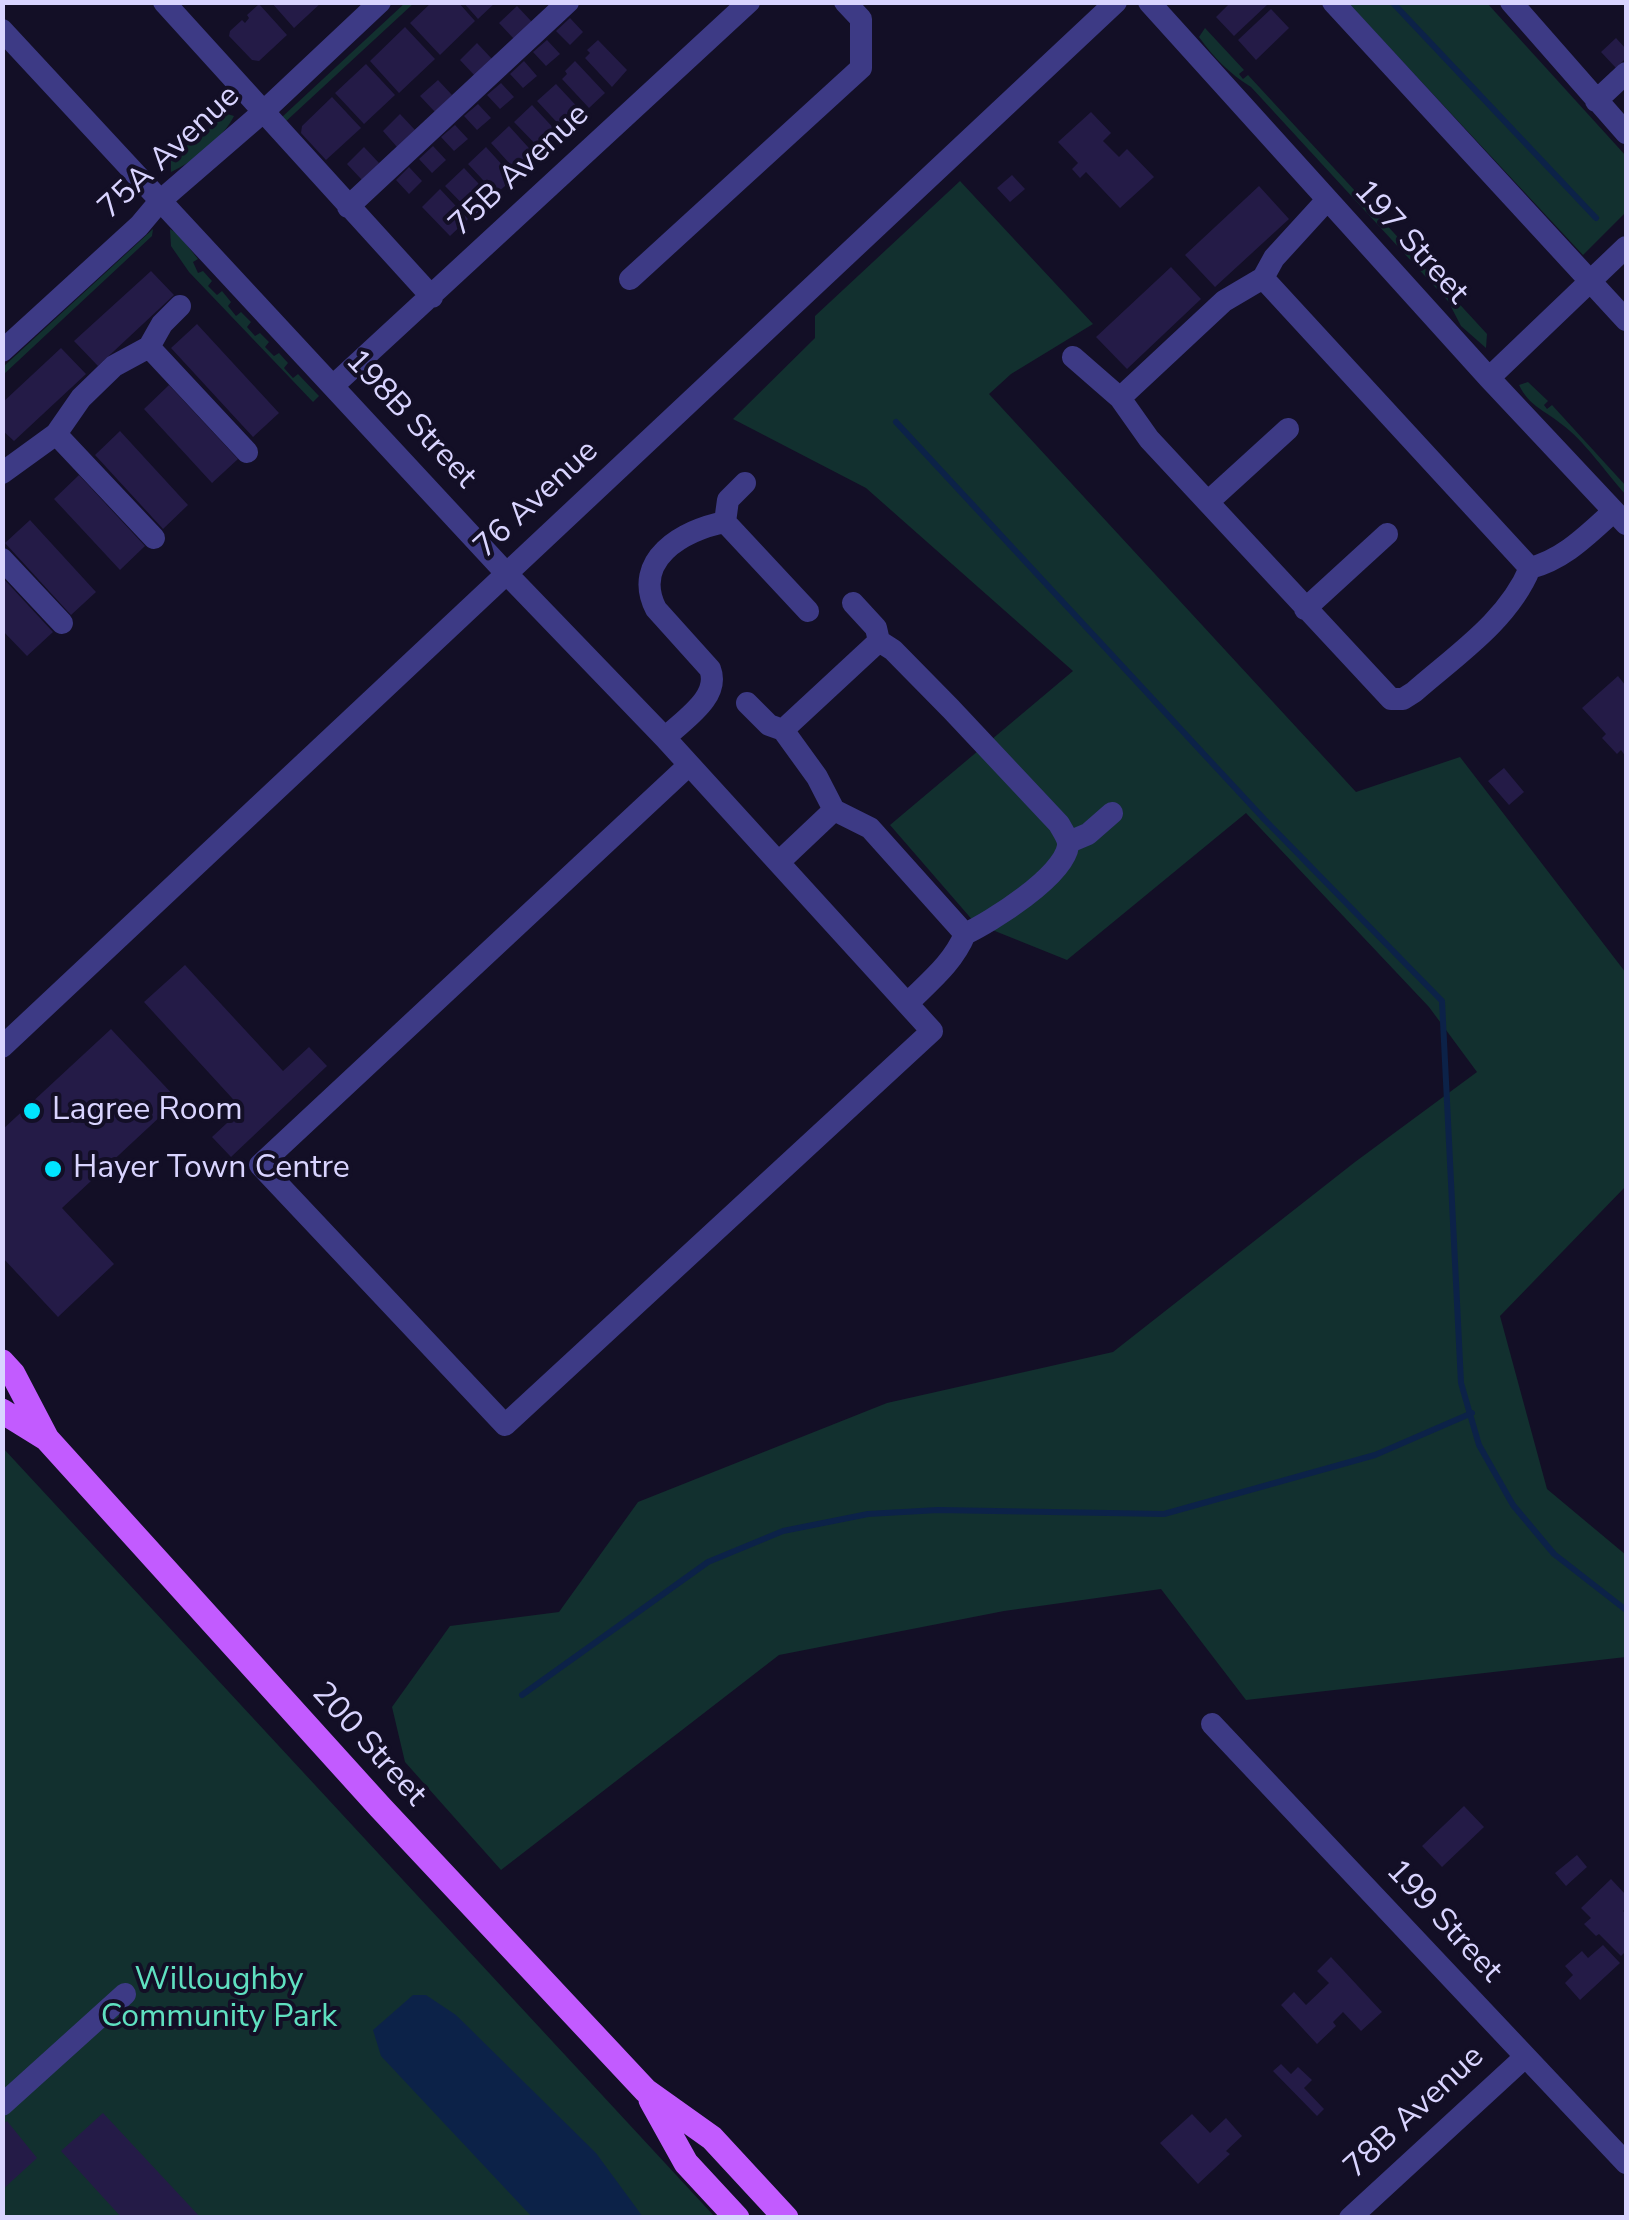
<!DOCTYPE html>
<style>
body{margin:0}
#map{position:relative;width:1629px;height:2220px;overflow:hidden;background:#130f26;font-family:"Nunito Sans",sans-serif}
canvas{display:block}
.frame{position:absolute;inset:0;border:5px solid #d9d4ff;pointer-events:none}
</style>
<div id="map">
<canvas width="1629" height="2220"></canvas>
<div class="frame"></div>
</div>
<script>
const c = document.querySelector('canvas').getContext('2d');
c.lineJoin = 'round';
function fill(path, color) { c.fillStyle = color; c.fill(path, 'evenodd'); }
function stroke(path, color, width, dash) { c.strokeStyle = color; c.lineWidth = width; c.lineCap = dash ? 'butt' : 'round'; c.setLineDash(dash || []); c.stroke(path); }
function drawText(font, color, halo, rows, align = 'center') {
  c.font = font + ' "Nunito Sans",sans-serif'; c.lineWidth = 8; c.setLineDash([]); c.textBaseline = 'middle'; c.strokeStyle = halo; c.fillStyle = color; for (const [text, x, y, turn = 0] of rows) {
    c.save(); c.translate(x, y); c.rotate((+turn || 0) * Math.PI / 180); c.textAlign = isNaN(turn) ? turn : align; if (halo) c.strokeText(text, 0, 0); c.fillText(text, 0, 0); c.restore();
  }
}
const green = new Path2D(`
 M 405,3 L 414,3 L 283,124 L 282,117 Z
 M 1348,3 L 1487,3 L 1626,156 L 1626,212 L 1583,255 Z
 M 1205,28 L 1244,70 L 1239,74 L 1243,79 L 1248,75 L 1406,246 L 1404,249 L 1434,277 L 1432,280 L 1438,286 L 1441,284 L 1487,334 L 1486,348 L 1461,326 L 1448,301 L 1251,87 C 1229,73 1215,59 1199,37 Z
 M 224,113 L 234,116 C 224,137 192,163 171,172 L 171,159 Z
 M 960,181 L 1093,324 L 1011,374 L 989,394 L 1356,792 L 1460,757 L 1626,973 L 1626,1186 L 1500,1316 L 1547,1489 L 1626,1555 L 1626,1657 L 1246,1700 L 1161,1589 L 1004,1611 L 779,1655 L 501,1870 L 405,1762 L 392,1707 L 450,1626 L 559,1612 L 638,1502 L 887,1403 L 1113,1352 L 1355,1162 L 1477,1072 L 1429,1007 L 1246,813 L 1067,960 L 975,923 L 890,825 L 1073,671 L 866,488 L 733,419 L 815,338 L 815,316 Z
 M 153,229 L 152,236 L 3,375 L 3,367 Z
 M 170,229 L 178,234 L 198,259 L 193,262 L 198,273 L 203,271 L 212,281 L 208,286 L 217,295 L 222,291 L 231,302 L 228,306 L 236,316 L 241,312 L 251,322 L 247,327 L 255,336 L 260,333 L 269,342 L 265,347 L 274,356 L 279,353 L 288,363 L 284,368 L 293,378 L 298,374 L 319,396 L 313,402 L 189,272 L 171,246 Z
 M 1528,382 L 1548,401 L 1544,405 L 1547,409 L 1552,405 L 1626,486 L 1626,495 C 1605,472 1585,441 1560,423 C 1543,409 1530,407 1519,385 Z
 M 3,1448 L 715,2217 L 2,2217 Z`);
const water = new Path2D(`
 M 413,1995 L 426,1995 L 456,2015 L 596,2153 L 643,2217 L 532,2217 L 381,2056 L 373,2030 Z`);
const stream = new Path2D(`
 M 1392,2 L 1596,218
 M 896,422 L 1264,819 L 1442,1001 L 1461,1383 L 1479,1445 L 1513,1505 L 1554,1554 L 1626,1610
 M 522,1695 L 708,1562 L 783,1531 L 868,1514 L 938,1510 L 1164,1514 L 1375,1455 L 1472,1413`);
const building = new Path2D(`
 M 271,2 L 322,2 L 294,28 Z
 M 432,2 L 458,2 L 475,21 L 440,55 L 410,23 Z
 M 463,2 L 496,2 L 478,19 Z
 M 1231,2 L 1266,2 L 1268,4 L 1234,36 L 1216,17 Z
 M 259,4 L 287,35 L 259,61 L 252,60 L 229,36 L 230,31 L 242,20 L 245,23 L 249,18 L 247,15 Z
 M 517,6 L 532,22 L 514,39 L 499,23 Z
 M 1271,9 L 1289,28 L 1256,60 L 1238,40 Z
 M 570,18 L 583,32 L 570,45 L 556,31 Z
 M 405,27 L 435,59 L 399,93 L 370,61 Z
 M 1616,38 L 1626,49 L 1626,58 L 1616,68 L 1601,52 Z
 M 547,40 L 560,54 L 546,66 L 533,52 Z
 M 598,40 L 627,70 L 612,87 L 585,58 L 590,53 L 587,50 Z
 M 477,43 L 492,59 L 475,76 L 460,60 Z
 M 524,61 L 537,76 L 523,88 L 510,74 Z
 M 575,61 L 605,93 L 589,108 L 562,79 L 567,74 L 565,71 Z
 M 366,64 L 395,95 L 364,124 L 335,93 Z
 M 438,80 L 452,95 L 435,112 L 420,96 Z
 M 501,83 L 514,97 L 500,109 L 487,95 Z
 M 556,84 L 584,114 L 565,131 L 537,101 Z
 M 332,97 L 361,128 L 326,160 L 301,133 L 302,126 Z
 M 478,104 L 491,118 L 477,130 L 464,116 Z
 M 532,105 L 560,135 L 542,151 L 514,122 Z
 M 1091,112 L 1111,133 L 1103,141 L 1119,157 L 1127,149 L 1154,177 L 1120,208 L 1086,172 L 1080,178 L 1072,169 L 1078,163 L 1058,142 Z
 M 400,114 L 415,130 L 397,147 L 383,131 Z
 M 455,125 L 468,139 L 454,151 L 441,137 Z
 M 509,126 L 537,157 L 519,174 L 491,143 Z
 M 433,146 L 446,160 L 432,173 L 419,159 Z
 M 364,147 L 379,163 L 362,180 L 347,164 Z
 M 486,147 L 514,178 L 496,194 L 468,164 Z
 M 409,167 L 422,181 L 409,194 L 396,180 Z
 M 464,168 L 492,198 L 474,216 L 445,186 Z
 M 1012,175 L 1025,189 L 1010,202 L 997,188 Z
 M 1259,186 L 1289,219 L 1215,287 L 1185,255 Z
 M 440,189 L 468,219 L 450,236 L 422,207 Z
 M 1171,267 L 1201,299 L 1127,369 L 1096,337 Z
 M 151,271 L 174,295 L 98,366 L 74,341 Z
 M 197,324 L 279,413 L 253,437 L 171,348 Z
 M 61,348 L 86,374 L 14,441 L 2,430 L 2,403 Z
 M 169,385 L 238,459 L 212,483 L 144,409 Z
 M 120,431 L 188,505 L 163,529 L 95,455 Z
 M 79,475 L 145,546 L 120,570 L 54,499 Z
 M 30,520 L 96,592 L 71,615 L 5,543 Z
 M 2,577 L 53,632 L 27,656 L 2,630 Z
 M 1618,676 L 1626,686 L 1626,757 L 1621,750 L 1617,754 L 1602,738 L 1606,734 L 1582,708 Z
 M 1504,768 L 1524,792 L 1509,805 L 1488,781 Z
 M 185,965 L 283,1071 L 309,1047 L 327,1066 L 231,1157 L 212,1137 L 242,1109 L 144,1002 Z
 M 111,1029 L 178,1100 L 62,1208 L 114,1264 L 58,1317 L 2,1257 L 2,1130 Z
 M 1464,1806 L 1484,1827 L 1442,1867 L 1422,1846 Z
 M 1577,1855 L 1587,1867 L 1566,1886 L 1555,1873 Z
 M 1611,1879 L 1626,1895 L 1626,1908 L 1623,1911 L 1626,1914 L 1626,1951 L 1621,1956 L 1599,1934 L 1596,1936 L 1584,1924 L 1591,1918 L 1581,1908 Z
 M 1603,1945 L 1620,1963 L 1580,2000 L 1565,1983 L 1573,1975 L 1565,1966 L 1582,1951 L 1588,1958 Z
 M 1331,1957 L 1382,2012 L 1361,2031 L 1343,2012 L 1333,2022 L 1336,2026 L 1317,2044 L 1281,2005 L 1294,1992 L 1306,2005 L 1329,1983 L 1317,1971 Z
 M 1281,2064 L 1291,2074 L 1298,2067 L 1312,2080 L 1304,2088 L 1324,2109 L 1317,2116 L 1273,2071 Z
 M 103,2113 L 201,2218 L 122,2218 L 61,2151 Z
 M 1192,2114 L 1210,2133 L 1226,2118 L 1242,2136 L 1226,2151 L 1230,2154 L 1198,2184 L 1160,2143 Z
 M 7,2121 L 37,2158 L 2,2190 L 2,2125 Z`);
const minor = new Path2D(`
 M 164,2 L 432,297
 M 1149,2 L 1489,378 L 1626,524
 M 1333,2 L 1626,320
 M 1511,2 L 1626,133
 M 2,30 L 506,573 L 665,738 L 932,1031 L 505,1425 L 260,1165 L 689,765
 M 1596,101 L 1626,73
 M 348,207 L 568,2
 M 1263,278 L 1530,568 C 1565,559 1588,534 1614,511
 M 630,279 L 861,68 L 861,19 L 845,2
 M 149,347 L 247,452
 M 2,351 L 139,226 L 160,201 L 263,112 L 380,2
 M 1073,357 L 1120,398 L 1149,439 L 1391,699 L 1403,699 L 1414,692 C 1456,655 1508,621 1530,568
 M 1489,378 L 1626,247
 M 334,385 L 749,2
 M 1120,398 L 1224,301 L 1263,278 L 1274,258 L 1327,200
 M 56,434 L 154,538
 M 2,473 L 56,434 L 81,398 L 114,366 L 149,347 L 162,324 L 180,306
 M 1209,501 L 1288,429
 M 725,522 L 728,500 L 745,483
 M 2,559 L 62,623
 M 1305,609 L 1387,534
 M 747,703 L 769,725 L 783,730 L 879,641
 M 783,730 L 817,777 L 834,810
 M 665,738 C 683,720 721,697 710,669 L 656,609 C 631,560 683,530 725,522 L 808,611
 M 1069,842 L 1088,834 L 1112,813
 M 779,862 L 834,810 L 870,828 L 965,934 C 991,922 1064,876 1068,846 C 1069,839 1062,830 1059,824 L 951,709 L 893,650 L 879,641 L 876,628 L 853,603
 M 908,1003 C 930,981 953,963 965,934
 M 2,1047 L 1116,2
 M 1212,1724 L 1626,2163
 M 2,2105 L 125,1994
 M 1350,2218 L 1525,2057`);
const major = new Path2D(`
 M 2,1362 L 13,1374 L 47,1439 L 380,1807 L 646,2091 L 712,2138 L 786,2218
 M 2,1411 L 47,1439
 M 651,2100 L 686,2163 L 737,2218`);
const markers = [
 [32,1111,10,"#00e5ff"],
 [53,1169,10,"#00e5ff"]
];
const streetNames = [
 ["75A Avenue",170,153,-43],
 ["75B Avenue",520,171,-43],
 ["197 Street",1410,243,48],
 ["198B Street",410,420,47],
 ["76 Avenue",537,500,-43],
 ["200 Street",368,1745,48],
 ["199 Street",1443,1922,47],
 ["78B Avenue",1415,2113,-43]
];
const poiNames = [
 ["Lagree Room",52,1111],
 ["Hayer Town Centre",73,1169]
];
const parkNames = [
 ["Willoughby",219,1981],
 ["Community Park",219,2018]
];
fill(green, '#12302f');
fill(water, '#0c2248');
stroke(stream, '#0c2248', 6);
fill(building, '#241b47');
stroke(minor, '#3d3a85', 22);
stroke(major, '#c25bff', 25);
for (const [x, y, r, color] of markers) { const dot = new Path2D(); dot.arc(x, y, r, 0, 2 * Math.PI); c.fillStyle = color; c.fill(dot); stroke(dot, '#130f26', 4); }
drawText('32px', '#d9d4ff', '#130f26', streetNames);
drawText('32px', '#d9d4ff', '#130f26', poiNames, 'left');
drawText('32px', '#5fe0c0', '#130f26', parkNames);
</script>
